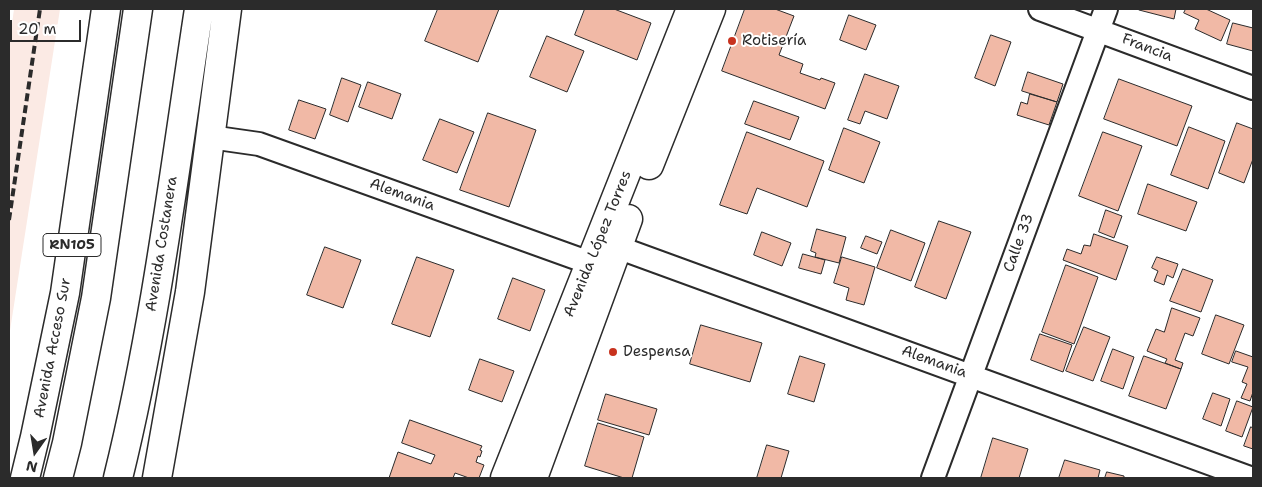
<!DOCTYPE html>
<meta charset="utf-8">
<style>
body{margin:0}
#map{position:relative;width:1262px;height:487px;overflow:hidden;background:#fff;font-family:"Shantell Sans",sans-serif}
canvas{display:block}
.frame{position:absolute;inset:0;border:10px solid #2b2b2b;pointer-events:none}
.north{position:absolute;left:10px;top:427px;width:50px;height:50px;-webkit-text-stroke:4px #fff;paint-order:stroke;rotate:193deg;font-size:14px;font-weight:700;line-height:20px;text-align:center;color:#2b2b2b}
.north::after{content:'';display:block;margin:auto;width:18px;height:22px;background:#2b2b2b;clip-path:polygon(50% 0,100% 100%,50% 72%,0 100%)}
.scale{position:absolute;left:10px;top:20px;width:71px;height:22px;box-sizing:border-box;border:2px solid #2b2b2b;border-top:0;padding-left:6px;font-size:15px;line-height:18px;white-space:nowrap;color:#2b2b2b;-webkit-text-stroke:4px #fff;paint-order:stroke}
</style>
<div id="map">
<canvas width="1262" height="487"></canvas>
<div class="frame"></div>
<div class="north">N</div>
<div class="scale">20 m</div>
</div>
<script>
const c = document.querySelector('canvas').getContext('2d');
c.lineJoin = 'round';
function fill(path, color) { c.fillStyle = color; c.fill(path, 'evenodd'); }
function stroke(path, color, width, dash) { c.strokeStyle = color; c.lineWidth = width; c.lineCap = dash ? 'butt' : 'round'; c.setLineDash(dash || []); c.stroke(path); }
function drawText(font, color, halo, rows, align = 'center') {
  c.font = font + ' "Shantell Sans",sans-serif'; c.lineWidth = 4; c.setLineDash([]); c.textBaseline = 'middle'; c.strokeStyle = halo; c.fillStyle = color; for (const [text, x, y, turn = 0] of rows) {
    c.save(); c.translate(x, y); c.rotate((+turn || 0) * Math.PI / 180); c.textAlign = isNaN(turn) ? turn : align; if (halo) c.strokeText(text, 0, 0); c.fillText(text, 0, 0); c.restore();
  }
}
const built = new Path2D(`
 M 14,9 L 60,9 L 9,337 L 9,46 Z`);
const building = new Path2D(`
 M 438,9 L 499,9 L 478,62 L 425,41 Z
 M 585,9 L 614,9 L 651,23 L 637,60 L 575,35 Z
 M 745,9 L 775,9 L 794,16 L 779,55 L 803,64 L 800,73 L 820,80 L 821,78 L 835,83 L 825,109 L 722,71 Z
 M 1139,9 L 1176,9 L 1174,19 L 1139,10 Z
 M 1186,9 L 1206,9 L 1230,20 L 1221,41 L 1195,29 L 1199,20 L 1184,13 Z
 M 849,15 L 876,25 L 866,50 L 840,40 Z
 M 1233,23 L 1253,28 L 1253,51 L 1227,44 Z
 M 991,35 L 1011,42 L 995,86 L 975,78 Z
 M 547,36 L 584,51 L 567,92 L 530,77 Z
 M 1028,72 L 1063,84 L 1057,102 L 1022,91 Z
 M 865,74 L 899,86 L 887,119 L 865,111 L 860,124 L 848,120 Z
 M 342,78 L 361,85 L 348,122 L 330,115 Z
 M 1119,79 L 1192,106 L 1177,146 L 1104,119 Z
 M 368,82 L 401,94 L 392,119 L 359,107 Z
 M 1030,94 L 1057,102 L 1049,125 L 1017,115 L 1021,102 L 1027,104 Z
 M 299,100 L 326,109 L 315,139 L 289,130 Z
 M 754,101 L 799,117 L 790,140 L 745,124 Z
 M 488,113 L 536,130 L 509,207 L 460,190 Z
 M 440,119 L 474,132 L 457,173 L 423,160 Z
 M 1237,123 L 1253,129 L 1253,159 L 1244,183 L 1219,173 Z
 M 1189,127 L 1225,141 L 1208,189 L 1171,175 Z
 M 844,128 L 880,142 L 864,183 L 829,170 Z
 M 747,132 L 824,161 L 807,207 L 757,188 L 747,214 L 720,205 Z
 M 1103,132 L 1142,146 L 1118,211 L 1079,196 Z
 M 1148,184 L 1197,202 L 1186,231 L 1138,214 Z
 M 1106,210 L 1122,216 L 1114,238 L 1099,232 Z
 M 939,221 L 971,232 L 946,299 L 915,287 Z
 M 817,229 L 846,237 L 839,263 L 815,257 L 816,253 L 811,251 Z
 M 891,230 L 925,243 L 911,281 L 877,268 Z
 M 762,232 L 791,243 L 782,266 L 754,255 Z
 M 1094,234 L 1128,246 L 1116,280 L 1063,260 L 1067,249 L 1081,254 L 1084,245 L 1090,246 Z
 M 866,236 L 882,242 L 877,254 L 861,248 Z
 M 325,247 L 361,260 L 343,308 L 307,295 Z
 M 803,254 L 825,260 L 821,274 L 799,268 Z
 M 417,257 L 454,270 L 430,337 L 392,324 Z
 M 842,257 L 875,267 L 864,305 L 846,300 L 849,288 L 834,283 Z
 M 1157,257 L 1178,264 L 1173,278 L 1167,275 L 1164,285 L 1154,281 L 1158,271 L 1152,268 Z
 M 1066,265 L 1098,277 L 1074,344 L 1042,332 Z
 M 1183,269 L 1213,280 L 1201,312 L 1170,301 Z
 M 513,278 L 545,290 L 530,331 L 498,319 Z
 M 1172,308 L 1200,318 L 1193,336 L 1185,333 L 1175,360 L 1183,363 L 1181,369 L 1165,363 L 1167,359 L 1147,351 L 1156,329 L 1164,332 Z
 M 1216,315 L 1244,325 L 1229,364 L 1202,354 Z
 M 701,325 L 762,343 L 750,382 L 690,364 Z
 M 1084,327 L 1110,337 L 1093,381 L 1066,371 Z
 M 1040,334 L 1072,345 L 1063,372 L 1031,360 Z
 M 1113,349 L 1134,357 L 1123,389 L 1101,381 Z
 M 1236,351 L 1253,357 L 1253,392 L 1250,401 L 1241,398 L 1247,384 L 1242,382 L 1248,367 L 1232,362 Z
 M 800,356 L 825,364 L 814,402 L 788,394 Z
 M 1144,356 L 1181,369 L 1166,409 L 1129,396 Z
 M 480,359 L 514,371 L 502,402 L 469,390 Z
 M 1213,393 L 1230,399 L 1221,426 L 1203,419 Z
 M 606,394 L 657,409 L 649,435 L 598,420 Z
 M 1237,401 L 1253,407 L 1242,437 L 1226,431 Z
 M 410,420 L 482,446 L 480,450 L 482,451 L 480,457 L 478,456 L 476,462 L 484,465 L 479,478 L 469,478 L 455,473 L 453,478 L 389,478 L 398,452 L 431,464 L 435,455 L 402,443 Z
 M 598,423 L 644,437 L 632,478 L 624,478 L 585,466 Z
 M 1251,427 L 1253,428 L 1253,449 L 1244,446 Z
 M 993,438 L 1028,449 L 1019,478 L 981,478 Z
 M 767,445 L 789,451 L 781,478 L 757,478 Z
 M 1065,460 L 1100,470 L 1098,478 L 1059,478 Z
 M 1107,472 L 1124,476 L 1124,478 L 1105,478 Z`);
const street = new Path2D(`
 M 1040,9 L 1253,88
 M 210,137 L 259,144 L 590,263
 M 617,247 L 1250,478
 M 933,478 L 1106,9`);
const secondary = new Path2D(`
 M 649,165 L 711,9
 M 118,478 C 156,324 175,166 199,9
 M 157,478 L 190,292 L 227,9
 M 505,478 L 691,9
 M 533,478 L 628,219`);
const highway = new Path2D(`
 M 25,478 L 35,437 L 65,293 L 106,9
 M 58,478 L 67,443 L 96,298 L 138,9`);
const rail = new Path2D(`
 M 9,220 L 40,9`);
const markers = [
 [732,41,5,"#c8321e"],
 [613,352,5,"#c8321e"]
];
const shields = [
 [72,245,58]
];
const shieldNames = [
 ["RN105",72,245]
];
const poiNames = [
 ["Rotisería",742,41],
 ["Despensa",623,352]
];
const streetNames = [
 ["Francia",1147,48,21],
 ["Alemania",402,195,20],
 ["Calle 33",1019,243,-70],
 ["Avenida Costanera",162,244,-81],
 ["Avenida López Torres",598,244,-68],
 ["Avenida Acceso Sur",53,348,-79],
 ["Alemania",934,362,20]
];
fill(built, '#fbeae4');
fill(building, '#f1b9a6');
stroke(building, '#2b2b2b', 1);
stroke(street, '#2b2b2b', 26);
stroke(secondary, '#2b2b2b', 31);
stroke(highway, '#2b2b2b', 31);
stroke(street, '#fff', 22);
stroke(secondary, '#fff', 28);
stroke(highway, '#fff', 28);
stroke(rail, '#2b2b2b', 4, [8, 4]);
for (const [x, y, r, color] of markers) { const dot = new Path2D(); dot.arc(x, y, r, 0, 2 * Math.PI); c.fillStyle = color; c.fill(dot); stroke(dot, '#fff', 2); }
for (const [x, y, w] of shields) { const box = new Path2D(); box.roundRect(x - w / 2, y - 11.5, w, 23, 4); c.fillStyle = '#fff'; c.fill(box); stroke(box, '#2b2b2b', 1); }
drawText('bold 14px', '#2b2b2b', null, shieldNames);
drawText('15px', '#2b2b2b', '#fff', poiNames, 'left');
drawText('15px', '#2b2b2b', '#fff', streetNames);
</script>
